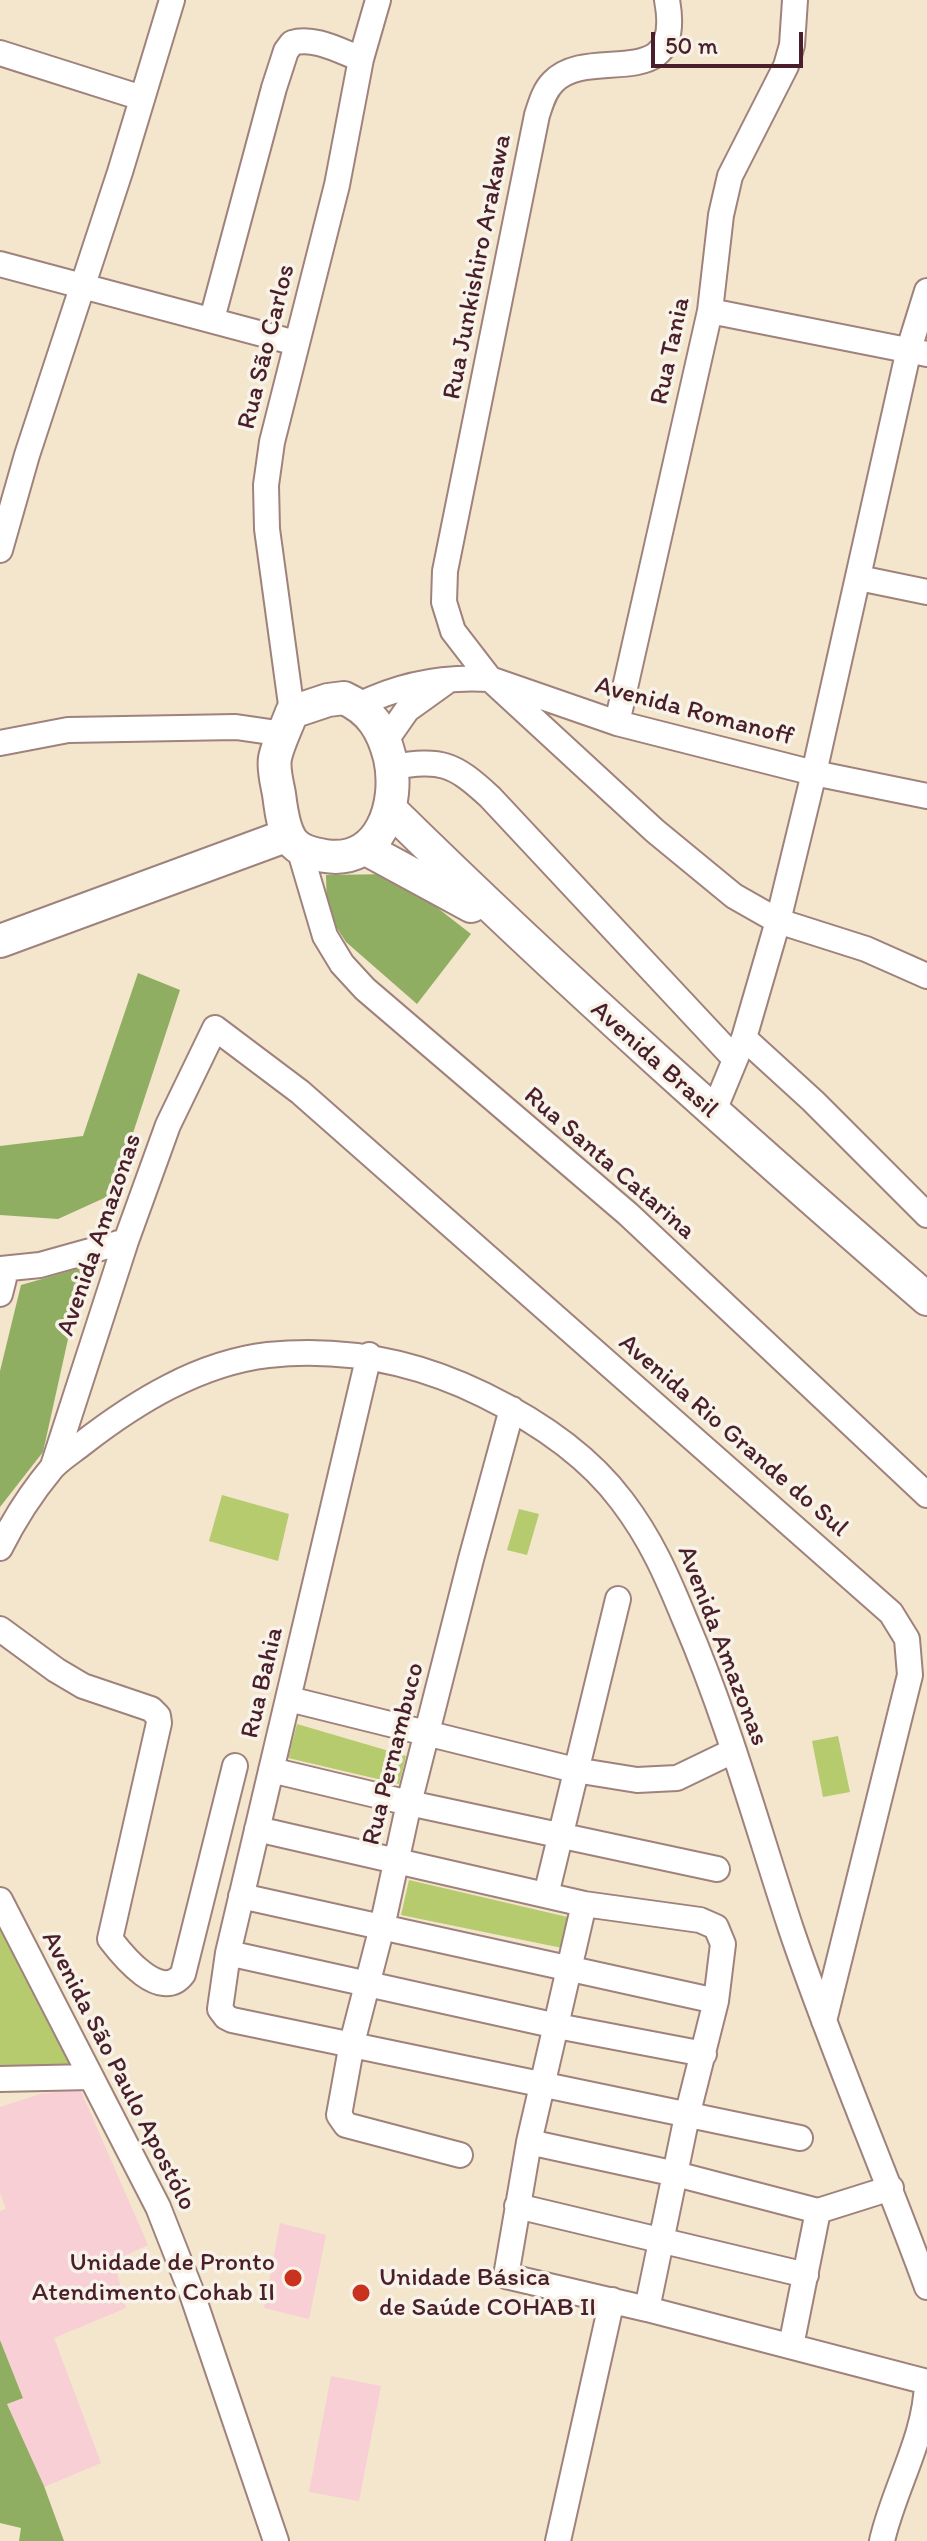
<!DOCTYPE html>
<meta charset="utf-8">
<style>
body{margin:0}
#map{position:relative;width:927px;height:2541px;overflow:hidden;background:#f4e5cd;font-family:Itim,sans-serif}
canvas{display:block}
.scale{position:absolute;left:651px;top:32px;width:152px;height:36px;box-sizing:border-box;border:4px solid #4a1f2b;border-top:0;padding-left:10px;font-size:24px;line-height:28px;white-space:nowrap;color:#4a1f2b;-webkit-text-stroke:6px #f7f3e8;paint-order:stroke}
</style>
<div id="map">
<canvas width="927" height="2541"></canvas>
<div class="scale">50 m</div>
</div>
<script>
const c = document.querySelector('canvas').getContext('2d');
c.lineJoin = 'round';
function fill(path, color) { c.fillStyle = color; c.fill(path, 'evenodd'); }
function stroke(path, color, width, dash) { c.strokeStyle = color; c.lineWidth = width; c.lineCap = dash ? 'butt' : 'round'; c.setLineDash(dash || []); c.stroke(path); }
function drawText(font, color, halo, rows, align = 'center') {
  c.font = font + ' Itim,sans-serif'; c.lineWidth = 7; c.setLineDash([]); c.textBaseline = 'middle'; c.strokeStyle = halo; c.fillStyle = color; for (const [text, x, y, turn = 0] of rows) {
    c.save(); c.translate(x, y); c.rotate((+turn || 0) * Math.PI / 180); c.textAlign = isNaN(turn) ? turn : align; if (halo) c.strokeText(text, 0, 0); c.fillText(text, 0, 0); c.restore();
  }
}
const built = new Path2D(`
 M 80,2089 L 148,2245 L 114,2261 L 126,2308 L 54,2338 L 101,2463 L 44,2487 L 7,2403 L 23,2397 L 0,2340 L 0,2211 L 6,2209 L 0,2193 L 0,2107 L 40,2094 Z
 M 280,2223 L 326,2235 L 309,2319 L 264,2308 Z
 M 331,2376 L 381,2386 L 359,2501 L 309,2492 Z`);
const green = new Path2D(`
 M 222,1495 L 289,1514 L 278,1561 L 209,1541 Z
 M 519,1509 L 539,1514 L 527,1555 L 507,1550 Z
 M 297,1724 L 406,1756 L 399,1784 L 288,1758 Z
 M 838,1736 L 850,1792 L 823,1797 L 812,1741 Z
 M 409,1880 L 576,1919 L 567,1949 L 401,1915 Z
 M 0,1913 L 73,2064 L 0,2066 Z`);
const forest = new Path2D(`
 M 394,874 L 471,934 L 417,1004 L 346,942 L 327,913 L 326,875 Z
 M 138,973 L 180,990 L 113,1194 L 58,1219 L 0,1215 L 0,1146 L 83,1136 Z
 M 84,1267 L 43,1452 L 0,1507 L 0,1371 L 21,1285 Z
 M 0,2340 L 23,2398 L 7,2404 L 44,2486 L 64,2541 L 19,2541 L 21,2528 L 0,2523 Z`);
const minor = new Path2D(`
 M 667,0 C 685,98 590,43 553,82 C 544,91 541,103 537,115 L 445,571 L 444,602 L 453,631 L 490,679 L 655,831 L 734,896 L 778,921 L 866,949 L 927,976
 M 0,53 L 142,98
 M 0,264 L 296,343
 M 710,311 L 927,354
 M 212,319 L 274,88 L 286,51 L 292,43 C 314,36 340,51 361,59
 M 0,550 L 27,455 L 120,172 L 172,0
 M 859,578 L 927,592
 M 359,705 C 401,684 443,676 490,679 L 617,723 L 814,773 L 927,796
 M 292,712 L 267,529 L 266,485 L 272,442 L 337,185 L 361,59 L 378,0
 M 617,723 L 710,311 L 721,215 L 730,176 L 786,66 L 792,45 L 795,0
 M 386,740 L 407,710 L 446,682
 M 0,743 L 68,730 L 236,727 L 284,734
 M 392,767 C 442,759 453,763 490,797 L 735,1059
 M 299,848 L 325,936 L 342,964 L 365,989 L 628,1214 L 927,1495
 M 744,1038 L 813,1101 L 927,1215
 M 713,1113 L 744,1038 L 778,921 L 814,773 L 909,349 L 927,291
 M 0,1269 L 40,1265 L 126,1241
 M 0,1294 L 6,1270
 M 369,1355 L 228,1953 L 220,2009 L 226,2017 L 232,2020 L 800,2138
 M 53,1466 L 126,1241 L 168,1125 L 215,1028 L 300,1092 L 891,1613 L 907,1639 L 910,1675 L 824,2021
 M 0,1548 C 14,1520 32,1492 52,1468 C 60,1459 73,1451 83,1443 C 136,1402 199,1363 268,1355 C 345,1347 415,1361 484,1395 C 535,1420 587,1454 622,1501 C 651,1539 667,1576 685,1620 C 728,1720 757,1826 791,1929 C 832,2050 883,2167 927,2287
 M 0,1629 L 56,1670 L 83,1686 L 151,1709 L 158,1716 L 159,1723 L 110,1939 C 123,1956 161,2003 183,1974 L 235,1766
 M 289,1699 L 575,1770 L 637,1780 L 677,1778 L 733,1751
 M 271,1770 L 409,1803 L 717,1869
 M 257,1829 L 584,1904 L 700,1920 L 716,1927 L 723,1944 L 716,2001 L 687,2116 L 647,2309
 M 546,1895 L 618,1599
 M 241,1896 L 716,2001
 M 0,1900 L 158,2207 L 191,2291 L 276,2541
 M 584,1904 L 529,2142 L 506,2276 L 647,2309 L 927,2382
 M 228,1953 L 557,2026 L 704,2054
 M 0,2079 L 90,2077
 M 529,2142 L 676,2174 L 818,2211
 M 460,2155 L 346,2125 L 339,2115 L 352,2043 L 382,1927 L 409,1803 L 471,1559 L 512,1409
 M 517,2206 L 806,2275
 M 791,2346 L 818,2211 L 891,2188
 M 558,2541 L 612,2300
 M 882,2541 C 894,2488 926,2437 927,2382`);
const major = new Path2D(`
 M 344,698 C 371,710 383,730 390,758 C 400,803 381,865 325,856 C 313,854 299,851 292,841 C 283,829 281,809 279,794 C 277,783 273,769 275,758 C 278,743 287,726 292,712 L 328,700 Z
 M 391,810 C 564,980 744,1140 927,1299
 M 366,849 L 471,906
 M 0,941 L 288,835`);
const markers = [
 [293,2278,10,"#c8321e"],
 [361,2293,10,"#c8321e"]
];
const streetNames = [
 ["Rua Junkishiro Arakawa",478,267,-79],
 ["Rua São Carlos",267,347,-76],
 ["Rua Tania",671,351,-78],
 ["Avenida Romanoff",694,712,15],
 ["Avenida Brasil",654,1060,42],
 ["Rua Santa Catarina",609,1164,41],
 ["Avenida Amazonas",100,1235,-71],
 ["Avenida Rio Grande do Sul",733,1436,41],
 ["Avenida Amazonas",722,1646,69],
 ["Rua Bahia",263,1683,-77],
 ["Rua Pernambuco",394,1754,-76],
 ["Avenida São Paulo Apostólo",118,2071,63]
];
const poiNames = [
 ["Unidade de Pronto",275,2263],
 ["Atendimento Cohab II",275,2293],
 ["Unidade Básica",379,2278,"left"],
 ["de Saúde COHAB II",379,2308,"left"]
];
fill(built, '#f7cfd4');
fill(green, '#b6ca6e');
fill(forest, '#90ae61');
stroke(minor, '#9f827c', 28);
stroke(major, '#9f827c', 36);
stroke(minor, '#fff', 24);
stroke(major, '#fff', 32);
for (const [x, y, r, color] of markers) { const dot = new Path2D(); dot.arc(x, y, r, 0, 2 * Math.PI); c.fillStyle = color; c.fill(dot); stroke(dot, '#f7f3e8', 3); }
drawText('26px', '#4a1f2b', '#f7f3e8', streetNames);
drawText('26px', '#4a1f2b', '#f7f3e8', poiNames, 'right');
</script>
